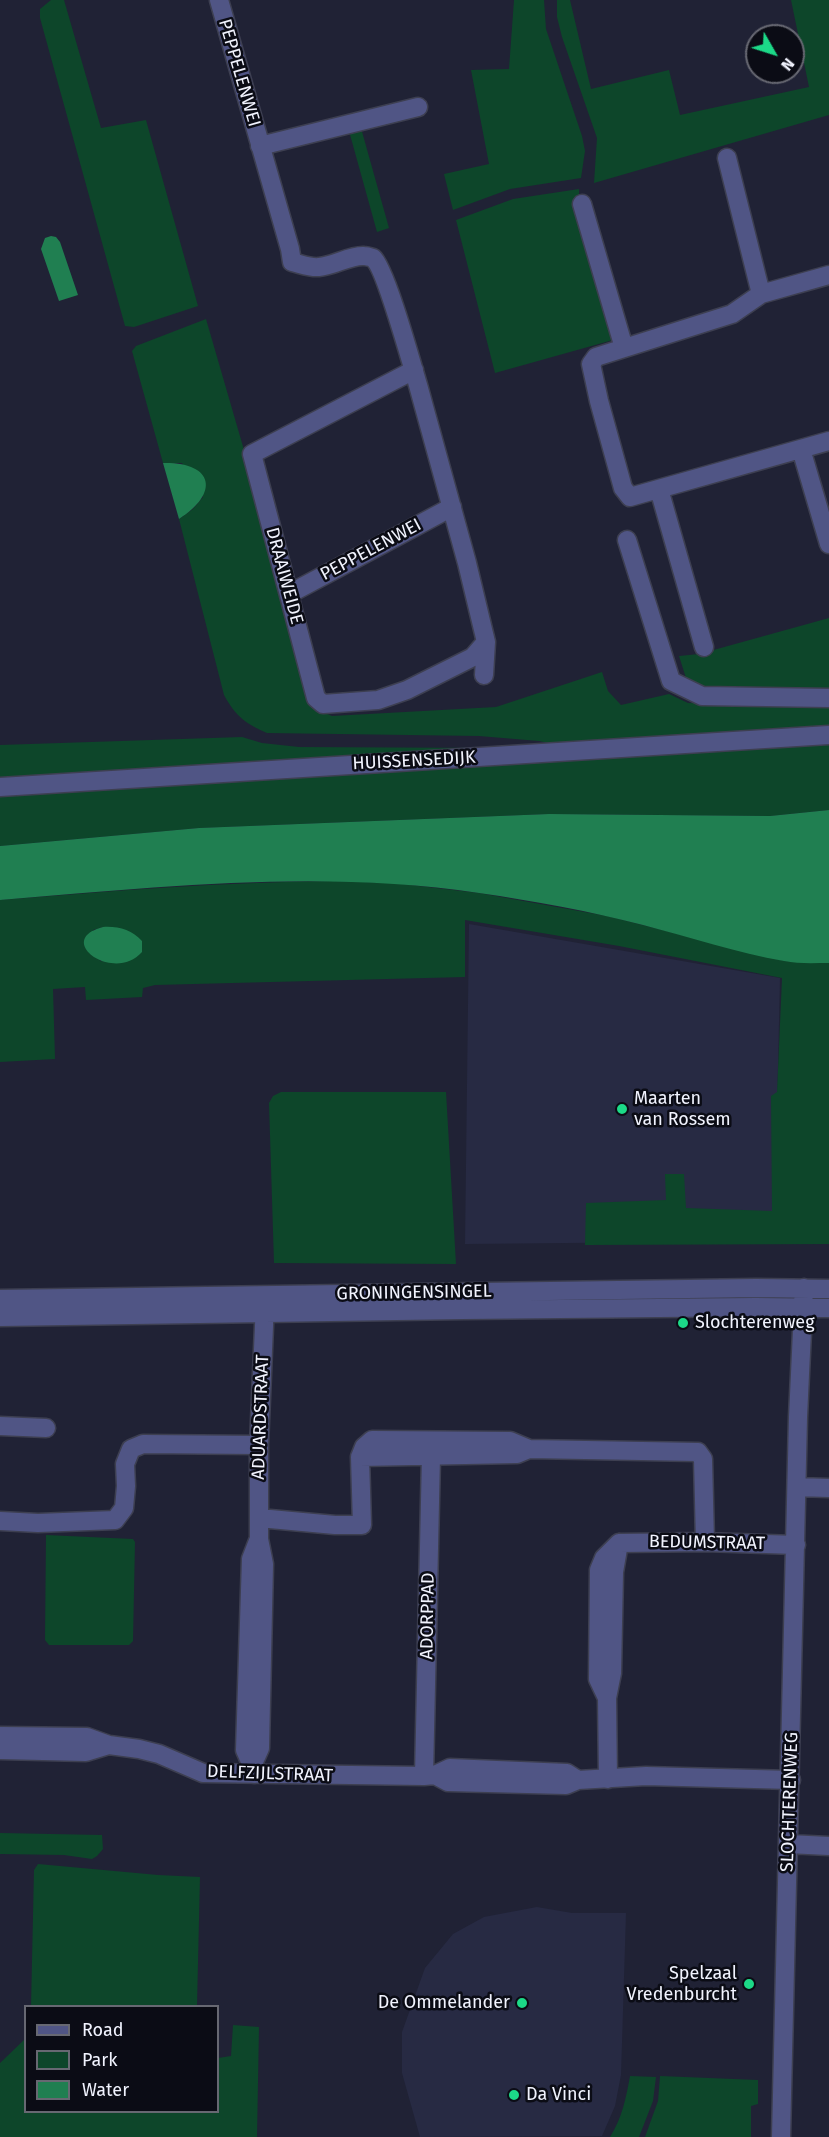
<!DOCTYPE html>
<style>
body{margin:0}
#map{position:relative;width:829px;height:2137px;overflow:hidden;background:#202235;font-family:"Fira Sans",sans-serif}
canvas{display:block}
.legend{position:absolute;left:24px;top:2005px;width:195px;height:108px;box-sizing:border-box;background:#0b0c15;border:2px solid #676872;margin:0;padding:8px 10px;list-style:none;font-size:18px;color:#f1f3fe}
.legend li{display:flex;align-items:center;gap:12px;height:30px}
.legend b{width:30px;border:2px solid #676872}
.north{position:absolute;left:745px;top:24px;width:60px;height:60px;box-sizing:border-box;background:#0b0c15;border:2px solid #676872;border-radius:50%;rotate:129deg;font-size:16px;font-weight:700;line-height:24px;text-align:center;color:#f1f3fe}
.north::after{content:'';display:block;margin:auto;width:21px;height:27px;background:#1cd988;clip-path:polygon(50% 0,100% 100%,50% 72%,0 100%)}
</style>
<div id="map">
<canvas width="829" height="2137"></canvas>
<ul class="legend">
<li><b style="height:8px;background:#505585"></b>Road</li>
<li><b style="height:16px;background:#0d462a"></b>Park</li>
<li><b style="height:16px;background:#207f51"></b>Water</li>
</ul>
<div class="north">N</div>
</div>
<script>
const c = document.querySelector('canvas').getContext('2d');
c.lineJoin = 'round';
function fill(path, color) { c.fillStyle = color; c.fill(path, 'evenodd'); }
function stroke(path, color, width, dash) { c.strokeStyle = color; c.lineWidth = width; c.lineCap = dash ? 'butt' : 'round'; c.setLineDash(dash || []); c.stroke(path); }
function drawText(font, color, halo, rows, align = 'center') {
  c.font = font + ' "Fira Sans",sans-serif'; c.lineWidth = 5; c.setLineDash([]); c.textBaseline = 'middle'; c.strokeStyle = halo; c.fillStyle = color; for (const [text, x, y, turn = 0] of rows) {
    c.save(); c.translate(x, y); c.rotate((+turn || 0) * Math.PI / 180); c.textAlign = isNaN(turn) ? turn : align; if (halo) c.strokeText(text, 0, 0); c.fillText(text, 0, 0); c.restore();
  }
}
const built = new Path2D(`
 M 469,924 L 780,978 L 774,1241 L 465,1244 Z
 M 537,1907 L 572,1913 L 626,1913 L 621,2075 L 615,2106 L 602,2136 L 420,2137 L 402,2073 L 402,2032 L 425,1968 L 453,1934 L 484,1917 Z`);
const green = new Path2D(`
 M 51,0 L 64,0 L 101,128 L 146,120 L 198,306 L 134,327 L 125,326 L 40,18 L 40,9 Z
 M 514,0 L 544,0 L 546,29 L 582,136 L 585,151 L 581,178 L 510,189 L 453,210 L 444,174 L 489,164 L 471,70 L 509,69 Z
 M 557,0 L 570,0 L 591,89 L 669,70 L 680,115 L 809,87 L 791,0 L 829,0 L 829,115 L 594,183 L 597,138 L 562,37 L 557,17 Z
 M 361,128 L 389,228 L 377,232 L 349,131 Z
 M 579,189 L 579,206 L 613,340 L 495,373 L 456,220 L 513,199 Z
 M 206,319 L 318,705 L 325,713 L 332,716 L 496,707 L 602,672 L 608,691 L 621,705 L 669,694 L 688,703 L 829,704 L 829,728 L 562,746 L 539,741 L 479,736 L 267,733 C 245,723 236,717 224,695 L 179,519 L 193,509 L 203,497 L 182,463 L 163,463 L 132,351 L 136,346 Z
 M 829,618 L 829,693 L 709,691 L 686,678 L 679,656 L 699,654 Z
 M 242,737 L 262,743 L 299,747 L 496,748 L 0,779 L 0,745 Z
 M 829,742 L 829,810 L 770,816 L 549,814 L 199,828 L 0,846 L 0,792 Z
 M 334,881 L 393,883 L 479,893 L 607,916 L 785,961 L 829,963 L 829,1244 L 585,1245 L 586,1203 L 666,1200 L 665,1174 L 684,1174 L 686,1208 L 772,1211 L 771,1096 L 777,1092 L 782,978 L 619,946 L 465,920 L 465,977 L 155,985 L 143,988 L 142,997 L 86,1000 L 85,987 L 53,989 L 55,1059 L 0,1062 L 0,900 C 111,891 222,882 334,881 ZM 103,927 L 121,963 L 100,961 L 93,930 Z
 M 281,1092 L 446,1092 L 456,1264 L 274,1263 L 269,1103 L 273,1096 Z
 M 46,1535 L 133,1539 L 135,1542 L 133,1641 L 129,1645 L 49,1645 L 45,1640 Z
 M 0,1833 L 102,1835 L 103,1849 L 97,1856 L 92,1859 L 64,1855 L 0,1854 Z
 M 38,1864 L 158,1875 L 200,1877 L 197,2006 L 31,2006 L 34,1870 Z
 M 233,2025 L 259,2027 L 257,2137 L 0,2137 L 0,2063 L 25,2039 L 26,2112 L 218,2112 L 218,2058 L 231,2056 Z
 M 630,2076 L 656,2077 L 653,2101 L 639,2137 L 610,2137 C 622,2118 626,2098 630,2076 Z
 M 660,2076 L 758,2080 L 758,2104 L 751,2106 L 751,2137 L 645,2137 L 658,2101 Z`);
const water = new Path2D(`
 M 51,236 L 56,237 L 60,242 L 78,295 L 59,301 L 41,249 L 45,238 Z
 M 163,463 C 214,462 220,493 179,519 Z
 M 829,810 L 829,963 C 814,963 798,964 784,961 C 738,953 689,937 643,925 C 589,911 534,901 479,893 C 321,869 158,887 0,900 L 0,846 L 199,828 L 549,814 L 770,816 Z
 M 103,927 C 118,926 132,930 142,941 L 142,952 C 114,984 53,940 103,927 Z`);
const minor = new Path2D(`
 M 219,0 L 290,249 L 292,262 C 301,264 310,268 319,267 C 334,266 350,255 364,256 C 367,256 370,257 373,258 C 385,267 412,365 418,385 L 467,563 L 486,642 L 473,657 L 407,690 L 378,700 L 323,704 L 316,698 L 252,454 L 414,370
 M 260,146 L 418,107
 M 727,158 L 761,294
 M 582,204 L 624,348
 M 829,275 L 761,294 L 732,314 L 596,357 L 591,364 L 599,401 L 623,488 L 630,497 L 829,441
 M 801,449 L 829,544
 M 659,489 L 704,647
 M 627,540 L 671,681 L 702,696 L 829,698
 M 289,594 L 452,507
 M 484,675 L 486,642
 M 0,787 L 829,735
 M 0,1299 L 756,1288 L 829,1289
 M 0,1317 L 464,1310 L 756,1307 L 829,1308
 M 0,1426 L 46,1428
 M 360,1457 L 517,1454 L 529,1449
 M 797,1487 L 829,1488
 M 259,1518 L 335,1525 L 362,1525 L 360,1457 L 364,1447 L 372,1440 L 510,1441 L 529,1449 L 698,1452 L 703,1459 L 705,1542
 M 0,1521 L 38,1523 L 115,1520 L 124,1508 L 126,1486 L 125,1464 L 131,1449 L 143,1444 L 259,1445
 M 607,1698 L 598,1679 L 599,1570 L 604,1558 L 619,1543 L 705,1542 L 796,1545
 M 0,1736 L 87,1737 L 109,1745 L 139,1749 L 159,1754 L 203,1773 L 424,1776 L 435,1775 L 450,1768 L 567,1773 L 578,1780
 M 0,1750 L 86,1752 L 109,1745
 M 252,1766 L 260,1748 L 264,1564 L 259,1539 L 259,1445 L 265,1302
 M 254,1774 L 252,1766 L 245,1750 L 251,1559 L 258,1541
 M 435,1775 L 448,1782 L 566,1785 L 578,1780 L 646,1776 L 791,1780
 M 424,1776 L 431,1456
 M 608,1779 L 607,1698 L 612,1673 L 614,1572 L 619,1543
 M 788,1844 L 829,1846
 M 781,2137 L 798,1417 L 804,1288`);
const markers = [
 [622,1109,6,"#1cd988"],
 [683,1323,6,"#1cd988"],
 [749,1984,6,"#1cd988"],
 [522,2003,6,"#1cd988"],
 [514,2095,6,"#1cd988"]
];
const streetNames = [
 ["PEPPELENWEI",239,73,74],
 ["PEPPELENWEI",371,550,-28],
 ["DRAAIWEIDE",284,576,75],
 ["HUISSENSEDIJK",414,761,-3],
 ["GRONINGENSINGEL",414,1293,-1],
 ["ADUARDSTRAAT",261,1417,-88],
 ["BEDUMSTRAAT",707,1543,1],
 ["ADORPPAD",428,1616,-89],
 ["DELFZIJLSTRAAT",270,1774,2],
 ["SLOCHTERENWEG",790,1802,-88]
];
const poiNames = [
 ["Maarten",634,1099],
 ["van Rossem",634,1120],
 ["Slochterenweg",695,1323],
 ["Spelzaal",737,1974,"right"],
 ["Vredenburcht",737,1995,"right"],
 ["De Ommelander",510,2003,"right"],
 ["Da Vinci",526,2095]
];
fill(built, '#272a43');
fill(green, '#0d462a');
fill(water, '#207f51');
stroke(minor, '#3d3f51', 21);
stroke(minor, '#505585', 18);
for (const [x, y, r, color] of markers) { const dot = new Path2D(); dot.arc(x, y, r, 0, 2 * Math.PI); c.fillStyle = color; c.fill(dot); stroke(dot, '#0b0c15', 2); }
drawText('18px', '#f1f3fe', '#0b0c15', streetNames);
drawText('18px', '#f1f3fe', '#0b0c15', poiNames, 'left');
</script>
